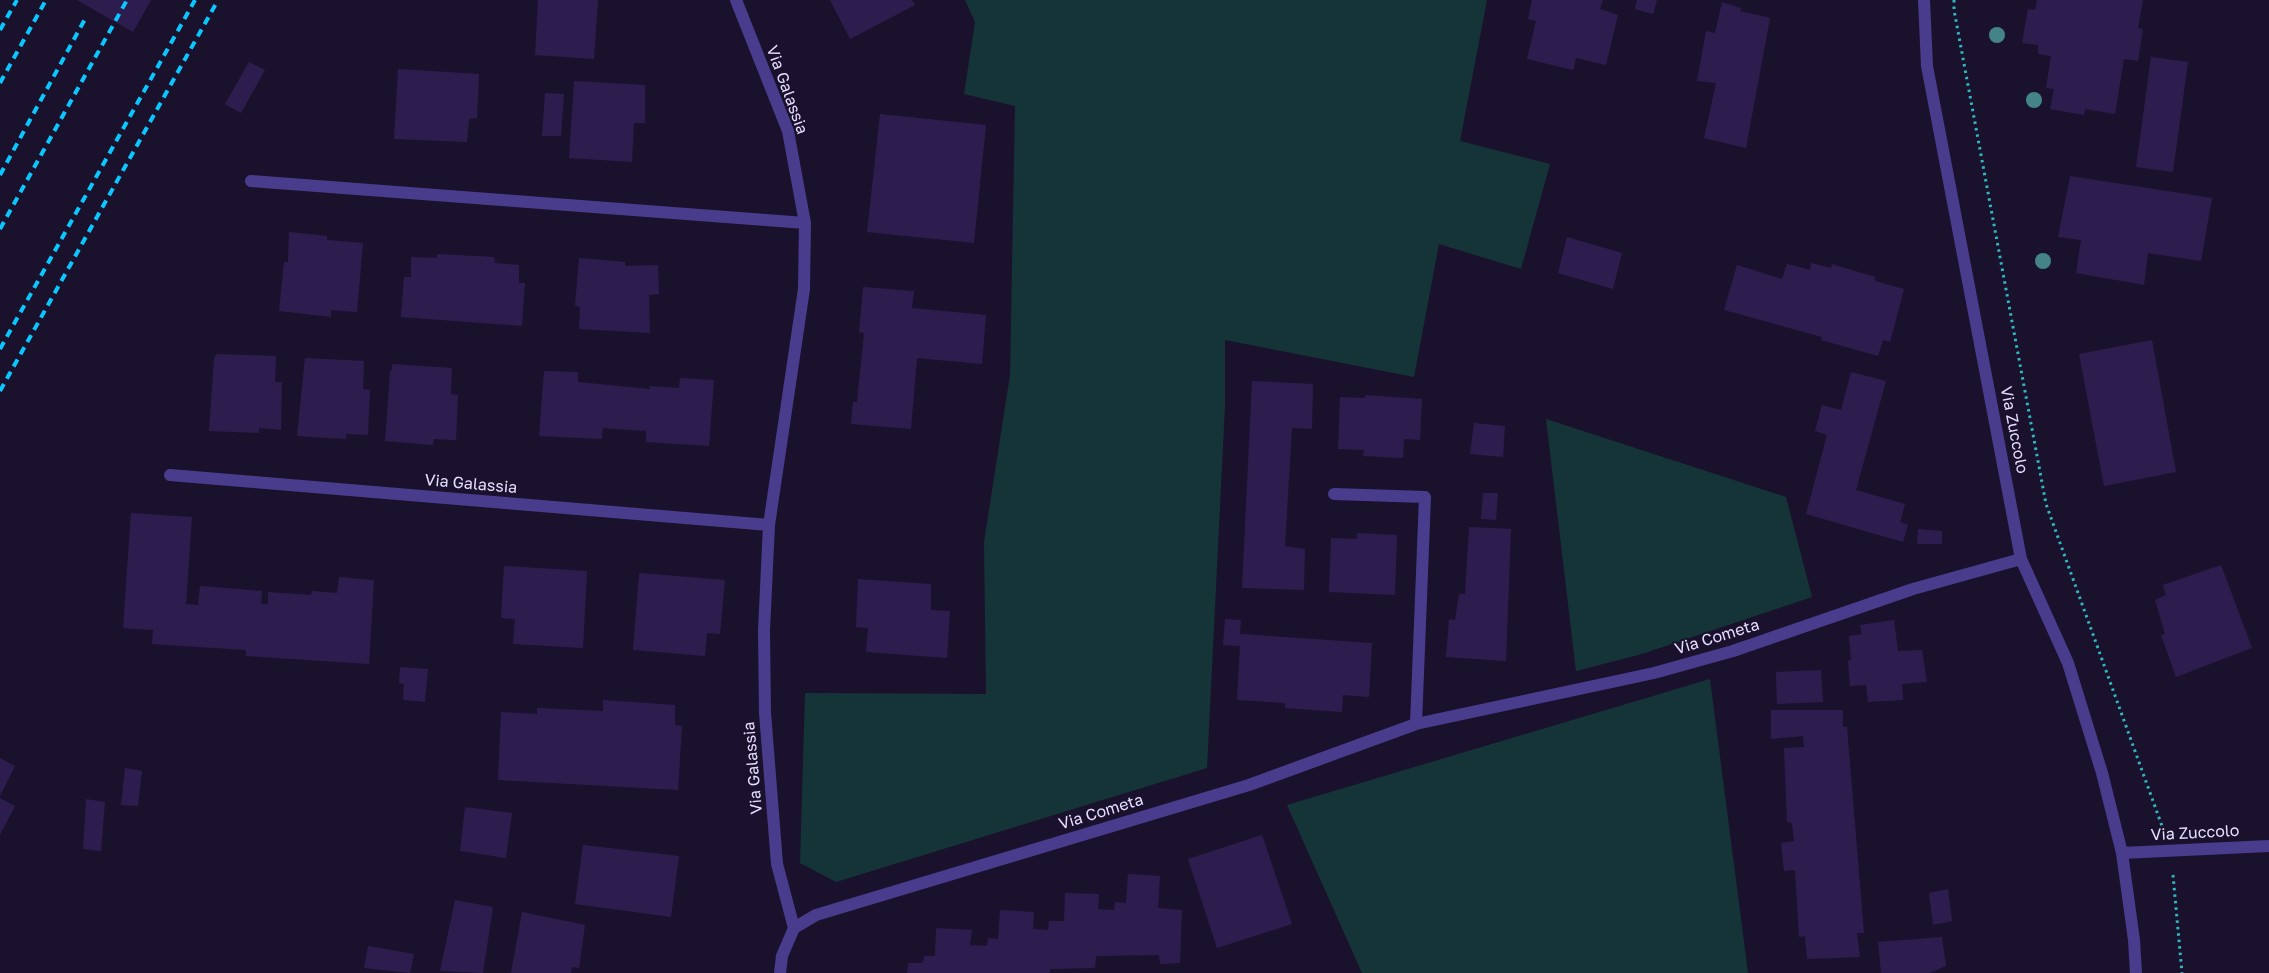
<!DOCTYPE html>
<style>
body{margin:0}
canvas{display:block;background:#1a112d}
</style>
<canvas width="2269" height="973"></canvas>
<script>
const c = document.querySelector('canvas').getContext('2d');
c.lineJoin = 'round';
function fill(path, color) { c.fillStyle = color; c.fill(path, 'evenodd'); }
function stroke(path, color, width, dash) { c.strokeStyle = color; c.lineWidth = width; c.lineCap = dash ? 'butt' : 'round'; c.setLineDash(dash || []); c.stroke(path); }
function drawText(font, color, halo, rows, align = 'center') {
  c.font = font + ' "Golos Text",sans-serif'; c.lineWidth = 4; c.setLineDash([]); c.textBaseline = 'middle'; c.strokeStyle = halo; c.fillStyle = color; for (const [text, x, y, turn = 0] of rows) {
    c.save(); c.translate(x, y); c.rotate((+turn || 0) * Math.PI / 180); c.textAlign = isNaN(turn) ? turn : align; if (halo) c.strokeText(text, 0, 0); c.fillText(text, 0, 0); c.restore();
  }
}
const green = new Path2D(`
 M 965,0 L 1487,0 L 1460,141 L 1550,164 L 1521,269 L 1439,244 L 1414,377 L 1225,340 L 1225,406 L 1207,768 L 836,882 L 800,863 L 805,693 L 986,694 L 984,542 L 1010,375 L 1015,106 L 964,94 L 975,22 Z
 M 1546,419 L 1786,497 L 1812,597 L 1642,654 L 1576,671 Z
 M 1710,679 L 1748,973 L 1362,973 L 1287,805 Z`);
const building = new Path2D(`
 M 77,0 L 151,0 L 133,32 Z
 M 538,0 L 598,0 L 594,59 L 535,55 Z
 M 830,0 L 912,0 L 915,5 L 850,39 Z
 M 1532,0 L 1603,0 L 1600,9 L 1618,15 L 1606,65 L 1576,58 L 1573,70 L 1527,59 L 1536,21 L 1528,19 Z
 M 1637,0 L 1657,0 L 1653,14 L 1635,9 Z
 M 2037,0 L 2143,0 L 2138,28 L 2143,29 L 2138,61 L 2124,59 L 2115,114 L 2085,109 L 2084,115 L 2050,109 L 2054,89 L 2046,88 L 2051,56 L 2038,54 L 2038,45 L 2022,43 L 2028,9 L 2035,10 Z
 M 1722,2 L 1741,8 L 1740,11 L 1770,18 L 1746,148 L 1704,138 L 1716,83 L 1697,81 L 1706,31 L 1715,33 Z
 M 2151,57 L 2188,62 L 2173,172 L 2136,167 Z
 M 249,62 L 265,70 L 241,113 L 225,104 Z
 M 398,69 L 479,74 L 477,118 L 469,119 L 467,142 L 394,139 Z
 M 574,81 L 645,85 L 645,123 L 634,123 L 632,162 L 569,158 Z
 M 545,93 L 564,94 L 561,136 L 542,136 Z
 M 880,114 L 986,125 L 974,243 L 867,232 Z
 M 2070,176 L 2212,198 L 2201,261 L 2148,253 L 2144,285 L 2076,273 L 2081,240 L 2058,237 Z
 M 289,232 L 327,236 L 327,240 L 363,243 L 357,312 L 331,310 L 331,317 L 279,311 L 284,262 L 288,262 Z
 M 1567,237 L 1622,253 L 1613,289 L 1558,273 Z
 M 437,254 L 494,257 L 495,263 L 519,265 L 519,283 L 525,283 L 522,326 L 401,317 L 404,277 L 411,277 L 411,257 L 437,258 Z
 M 579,258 L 625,262 L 625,266 L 658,265 L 659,294 L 649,295 L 650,333 L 579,329 L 580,307 L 575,306 Z
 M 1811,263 L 1831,268 L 1832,264 L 1875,277 L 1875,281 L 1904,289 L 1890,342 L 1883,340 L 1878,356 L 1821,340 L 1822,337 L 1724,310 L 1737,265 L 1782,279 L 1787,264 L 1810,270 Z
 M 863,287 L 914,291 L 912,308 L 986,315 L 982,364 L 917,358 L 911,429 L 851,424 L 853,402 L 857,402 L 864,333 L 859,332 Z
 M 2152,340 L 2176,472 L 2104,486 L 2079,354 Z
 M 216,354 L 276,356 L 275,382 L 282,382 L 281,430 L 259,428 L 259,433 L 209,431 L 214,359 Z
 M 305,358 L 364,361 L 363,389 L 370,390 L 368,435 L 346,434 L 346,439 L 297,436 Z
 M 392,364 L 452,368 L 451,394 L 458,395 L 456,440 L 434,439 L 433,445 L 385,441 L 390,371 L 392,370 Z
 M 544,371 L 578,372 L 578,382 L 650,389 L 650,386 L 679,388 L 680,378 L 714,380 L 709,446 L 646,442 L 646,431 L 603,428 L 602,439 L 539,436 Z
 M 1851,372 L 1886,381 L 1856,490 L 1905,504 L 1900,522 L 1908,525 L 1903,542 L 1806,514 L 1827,435 L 1815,431 L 1822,405 L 1841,410 Z
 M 1252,381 L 1313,384 L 1312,429 L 1292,428 L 1285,546 L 1305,549 L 1304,590 L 1242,588 Z
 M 1365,395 L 1422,399 L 1420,440 L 1404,439 L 1403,458 L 1363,456 L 1364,450 L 1338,449 L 1340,397 L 1365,398 Z
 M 1474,423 L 1505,426 L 1503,457 L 1470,454 Z
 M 1483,493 L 1498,493 L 1496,520 L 1481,519 Z
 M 131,513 L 192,517 L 186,604 L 198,605 L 200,586 L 262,591 L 261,604 L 268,604 L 268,592 L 311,595 L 312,591 L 337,593 L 339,577 L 374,580 L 369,664 L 246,656 L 246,650 L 152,644 L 153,630 L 123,628 Z
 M 1469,527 L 1511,529 L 1506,661 L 1446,657 L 1449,619 L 1455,620 L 1459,594 L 1465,594 Z
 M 1918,529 L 1942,531 L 1942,544 L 1917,544 Z
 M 1357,533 L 1397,535 L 1395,595 L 1329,592 L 1331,538 L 1357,539 Z
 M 2221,565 L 2252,648 L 2176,677 L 2161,635 L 2165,634 L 2155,600 L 2166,595 L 2163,585 Z
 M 504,566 L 587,571 L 583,648 L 513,644 L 515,619 L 501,618 Z
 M 639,573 L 725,580 L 720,634 L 707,633 L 705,656 L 633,650 Z
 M 858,579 L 931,584 L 931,610 L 950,611 L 947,658 L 866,652 L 868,628 L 856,627 Z
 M 1225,619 L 1241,620 L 1240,634 L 1372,643 L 1369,697 L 1343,695 L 1342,712 L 1285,708 L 1285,703 L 1237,700 L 1240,646 L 1223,645 Z
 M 1894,620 L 1898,651 L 1922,650 L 1927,682 L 1902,684 L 1903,700 L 1868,702 L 1866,685 L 1850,686 L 1848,661 L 1851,660 L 1849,636 L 1862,634 L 1860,625 Z
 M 400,667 L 428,669 L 425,702 L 403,700 L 404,684 L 399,683 Z
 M 1821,670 L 1823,702 L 1777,704 L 1776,672 Z
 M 603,700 L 675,705 L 675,725 L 682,726 L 678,790 L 498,780 L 501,712 L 537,714 L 537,708 L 603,711 Z
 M 1771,710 L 1843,710 L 1843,727 L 1847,727 L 1864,933 L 1857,933 L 1860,957 L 1807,959 L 1805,936 L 1799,937 L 1795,870 L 1784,871 L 1781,843 L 1794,841 L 1792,823 L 1787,822 L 1784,748 L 1804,747 L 1803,736 L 1771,739 Z
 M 0,758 L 15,766 L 0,796 Z
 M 125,768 L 142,771 L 138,806 L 121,805 Z
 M 0,798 L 15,806 L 0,835 Z
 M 86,799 L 105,802 L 101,851 L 83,849 Z
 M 465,807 L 512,813 L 506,858 L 460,851 Z
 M 1262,835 L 1292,924 L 1217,948 L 1188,859 Z
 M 583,845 L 679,856 L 671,917 L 575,904 Z
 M 1128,874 L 1160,876 L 1158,908 L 1182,910 L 1180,963 L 1160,964 L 1159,955 L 1096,956 L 1095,968 L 1050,969 L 1050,973 L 907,973 L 908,963 L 923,963 L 924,956 L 935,956 L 936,928 L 972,930 L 970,945 L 987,946 L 988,938 L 998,939 L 1000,910 L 1034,912 L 1033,929 L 1048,930 L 1049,921 L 1064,921 L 1065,893 L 1099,894 L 1098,909 L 1114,910 L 1115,902 L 1126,903 Z
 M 1948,889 L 1952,921 L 1933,925 L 1929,893 Z
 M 455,900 L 493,907 L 483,973 L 440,971 Z
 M 522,912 L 585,925 L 579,968 L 572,967 L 571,973 L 511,973 Z
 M 1942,937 L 1946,966 L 1929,973 L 1881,973 L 1878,942 Z
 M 368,946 L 414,954 L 410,973 L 364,968 Z`);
const path = new Path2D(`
 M 1954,0 L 1954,10 L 2046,504 L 2162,826
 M 2173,875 L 2182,973`);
const minor = new Path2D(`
 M 736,0 L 788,131 L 805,223 L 804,289 L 769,525 L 764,630 L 765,713 L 777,864 L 794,928 L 782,956 L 780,973
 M 1924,0 L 1927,66 L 2021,559 L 2068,663 L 2102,773 L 2122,853 L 2134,940 L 2136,973
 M 251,181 L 805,223
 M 170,475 L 769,525
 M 1334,494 L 1425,497 L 1416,724
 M 2122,853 L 2269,846
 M 794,928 L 816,915 L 1249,785 L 1416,724 L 1654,673 L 1733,651 L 1913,589 L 2021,559`);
const rail = new Path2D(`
 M 0,30 L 17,0
 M 0,83 L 46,0
 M 0,175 L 85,19
 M 0,229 L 127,0
 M 0,349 L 195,0
 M 0,391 L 218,0`);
const trees = [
 [1997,35],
 [2034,100],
 [2043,261]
];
const streetNames = [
 ["Via Galassia",787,90,70],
 ["Via Zuccolo",2014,430,79],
 ["Via Galassia",471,484,5],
 ["Via Cometa",1717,637,-17],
 ["Via Galassia",753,768,-95],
 ["Via Cometa",1101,812,-17],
 ["Via Zuccolo",2195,833,-3]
];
fill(green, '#143438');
fill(building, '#2d1d4f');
stroke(path, '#2fb8c1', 3, [2.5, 4]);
stroke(minor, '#493c8d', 12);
stroke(rail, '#0ac8ff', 4, [8, 6]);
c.fillStyle = '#448488';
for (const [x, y] of trees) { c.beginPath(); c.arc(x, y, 8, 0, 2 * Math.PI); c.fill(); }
drawText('16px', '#e6deff', '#1a112d', streetNames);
</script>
